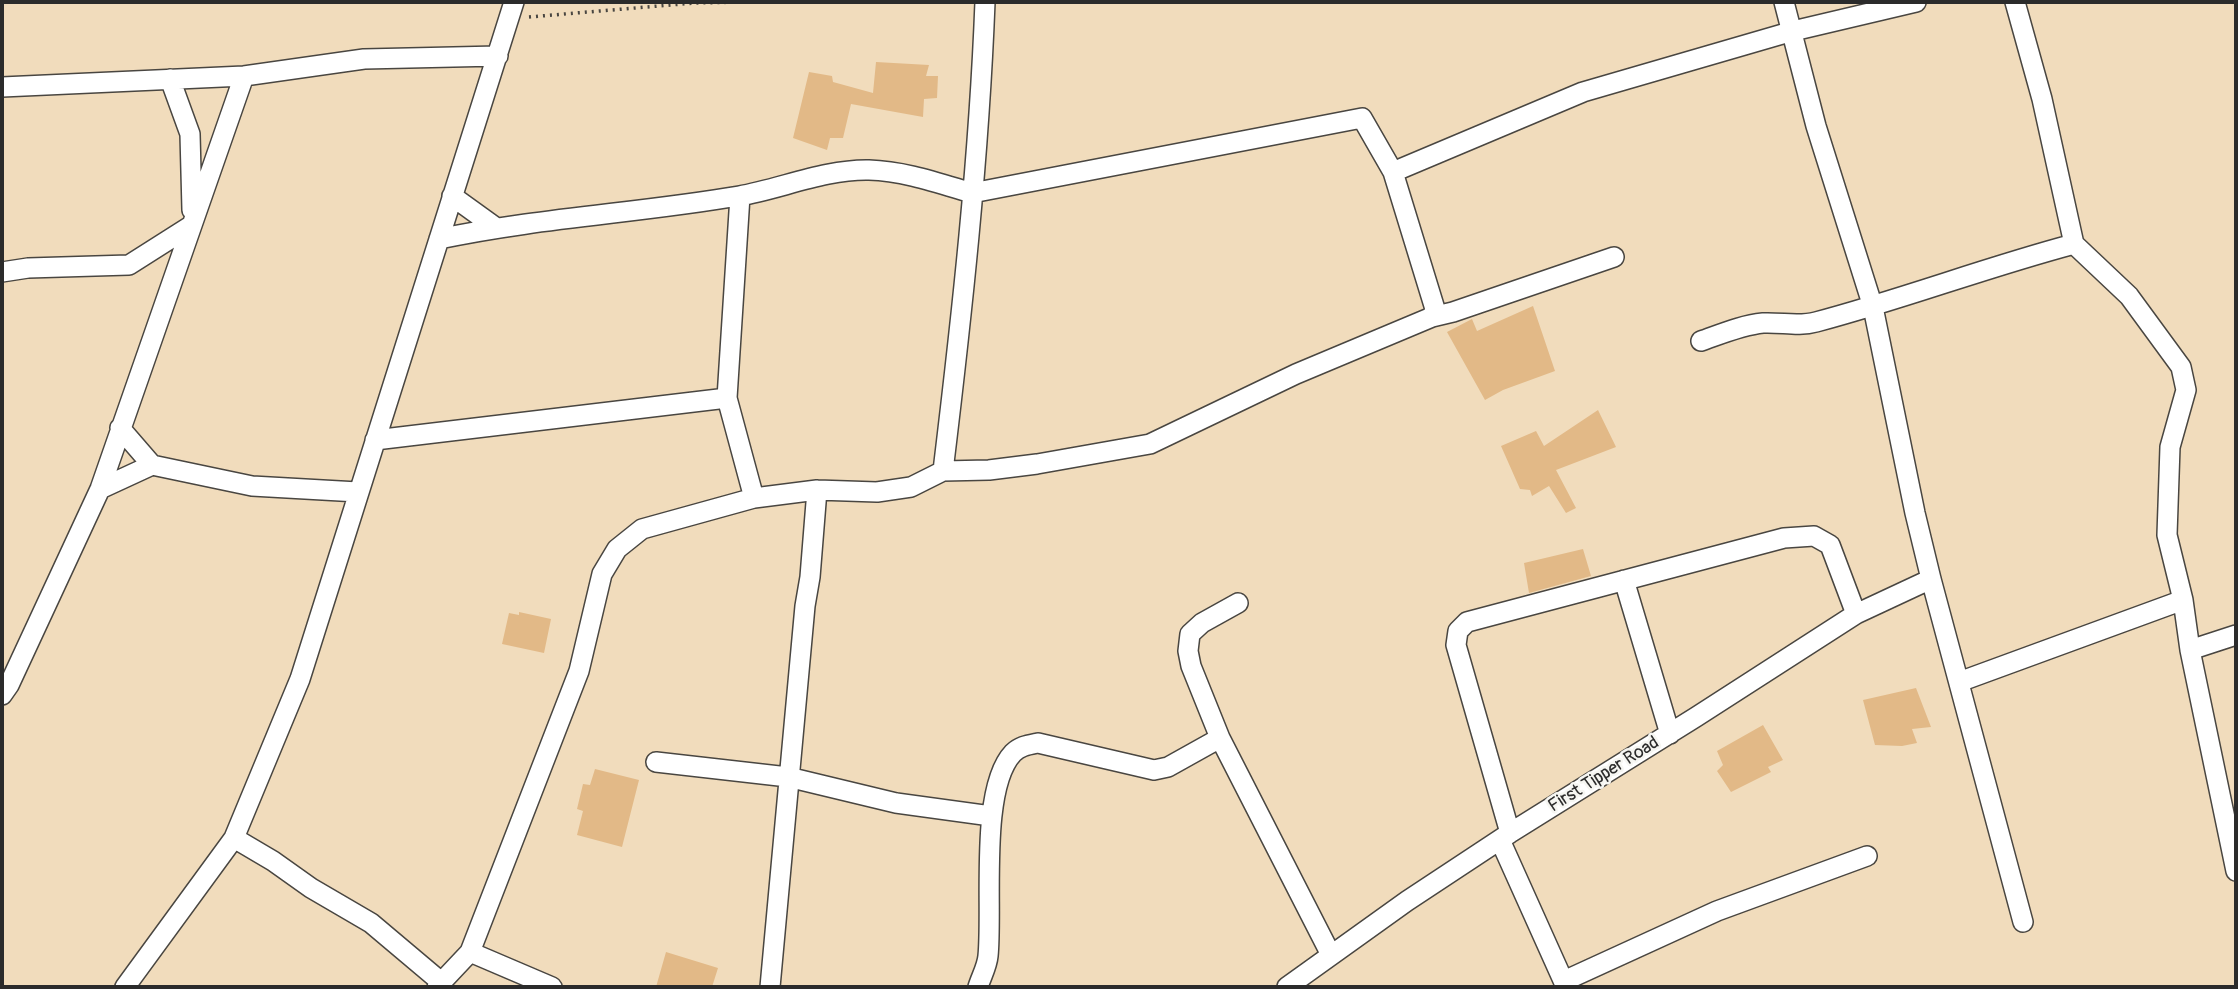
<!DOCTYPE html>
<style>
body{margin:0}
#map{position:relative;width:2238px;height:989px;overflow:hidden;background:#f1dcbc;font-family:Pangolin,sans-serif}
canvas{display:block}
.frame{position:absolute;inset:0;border:4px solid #2b2b2b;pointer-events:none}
</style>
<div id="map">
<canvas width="2238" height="989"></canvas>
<div class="frame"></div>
</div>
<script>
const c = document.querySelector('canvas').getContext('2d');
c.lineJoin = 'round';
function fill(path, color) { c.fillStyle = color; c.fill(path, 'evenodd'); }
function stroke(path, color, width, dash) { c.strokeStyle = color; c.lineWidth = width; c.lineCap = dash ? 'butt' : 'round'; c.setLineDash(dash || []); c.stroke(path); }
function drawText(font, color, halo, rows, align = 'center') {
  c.font = font + ' Pangolin,sans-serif'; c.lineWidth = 5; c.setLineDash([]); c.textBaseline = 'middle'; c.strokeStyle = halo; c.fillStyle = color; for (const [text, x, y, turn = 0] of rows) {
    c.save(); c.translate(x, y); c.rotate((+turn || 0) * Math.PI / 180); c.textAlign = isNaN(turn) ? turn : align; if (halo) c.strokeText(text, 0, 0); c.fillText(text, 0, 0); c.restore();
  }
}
const building = new Path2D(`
 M 876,62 L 929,65 L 926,76 L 938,76 L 937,98 L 924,99 L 923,117 L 851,104 L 843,138 L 830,138 L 827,150 L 793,138 L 809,72 L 832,76 L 833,82 L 873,93 Z
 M 1533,306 L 1555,371 L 1503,390 L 1485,400 L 1447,332 L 1472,319 L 1477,331 Z
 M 1598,410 L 1616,447 L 1556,470 L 1576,508 L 1566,513 L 1549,486 L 1532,496 L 1530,490 L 1520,489 L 1501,446 L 1536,431 L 1544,446 Z
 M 1583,549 L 1591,576 L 1529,593 L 1524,563 Z
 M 519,612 L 551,619 L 544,653 L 502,644 L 509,613 L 519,615 Z
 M 1916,688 L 1931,727 L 1912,729 L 1917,743 L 1902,746 L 1875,745 L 1863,700 Z
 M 1763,725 L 1783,760 L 1768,767 L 1771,772 L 1731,792 L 1717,771 L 1723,765 L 1717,751 Z
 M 595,769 L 639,780 L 622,847 L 577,835 L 583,811 L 577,809 L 583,784 L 590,785 Z
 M 666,952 L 718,968 L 712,987 L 656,987 Z`);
const path = new Path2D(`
 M 529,17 L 694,3 L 744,2`);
const street = new Path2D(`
 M 1784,2 L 1816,126 L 1873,307 L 1915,513 L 1931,579 L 2023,922
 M 2015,2 L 2042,99 L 2074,244 L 2129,296 L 2181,367 L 2186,390 L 2170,447 L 2167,535 L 2183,600 L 2190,650 L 2236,871
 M 170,79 L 190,134 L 192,210
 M 2,87 L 244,76 L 364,59 L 498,56
 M 1393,172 L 1583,92 L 1793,31 L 1916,2
 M 452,196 L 495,227
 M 740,196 L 727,398 L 754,498
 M 2,272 L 28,268 L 129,265 L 192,225
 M 1432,317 L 1453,312 L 1614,257
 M 1701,341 C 1721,334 1742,325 1763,323 C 1782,322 1798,327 1816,322 C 1903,299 1987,267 2074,244
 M 120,428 L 152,465
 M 375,440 L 727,398
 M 943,471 C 962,314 979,159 985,2
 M 100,489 L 152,465 L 252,486 L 358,492
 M 1624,580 L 1670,734
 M 1238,603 L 1202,623 L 1190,634 L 1188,651 L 1191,666 L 1220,738 L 1331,955
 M 2190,650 L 2236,635
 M 1959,682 L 2183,600
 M 2,695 L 9,685 L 100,489 L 244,76
 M 656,762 L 788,777 L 896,803 L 991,816
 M 1510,833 L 1456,645 L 1458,631 L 1467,622 L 1784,538 L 1814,536 L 1830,545 L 1856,614
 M 234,838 L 273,861 L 311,888 L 371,923 L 441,982
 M 1500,840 L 1566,987
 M 470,952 L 552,987
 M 1564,981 L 1717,911 L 1867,856
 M 125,987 L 234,838 L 300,679 L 514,2
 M 437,987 L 470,952 L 579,671 L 602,574 L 617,549 L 642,529 L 754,498 L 817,490 L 877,492 L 911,487 L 943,471 L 989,470 L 1037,464 L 1150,444 L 1296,374 L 1432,317 L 1435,309 L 1393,172 L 1362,118 L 972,193 C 938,183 904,171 869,170 C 826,169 780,189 739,196 C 639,213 538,218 439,239
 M 770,987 L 805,606 L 810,577 L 817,490
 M 978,987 C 981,977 987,967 988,956 C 993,907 979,789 1013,753 C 1020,746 1028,745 1038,743 L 1154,770 L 1168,767 L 1220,738
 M 1287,987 L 1407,901 L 1510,833 L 1696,717 L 1856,614 L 1931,579`);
const streetNames = [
 ["First Tipper Road",1604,775,-32]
];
fill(building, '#e2b987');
stroke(street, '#494641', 22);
stroke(path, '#494641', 3.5, [2, 5]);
stroke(street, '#fff', 19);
drawText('18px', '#2b2b2b', '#f6f6f2', streetNames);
</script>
